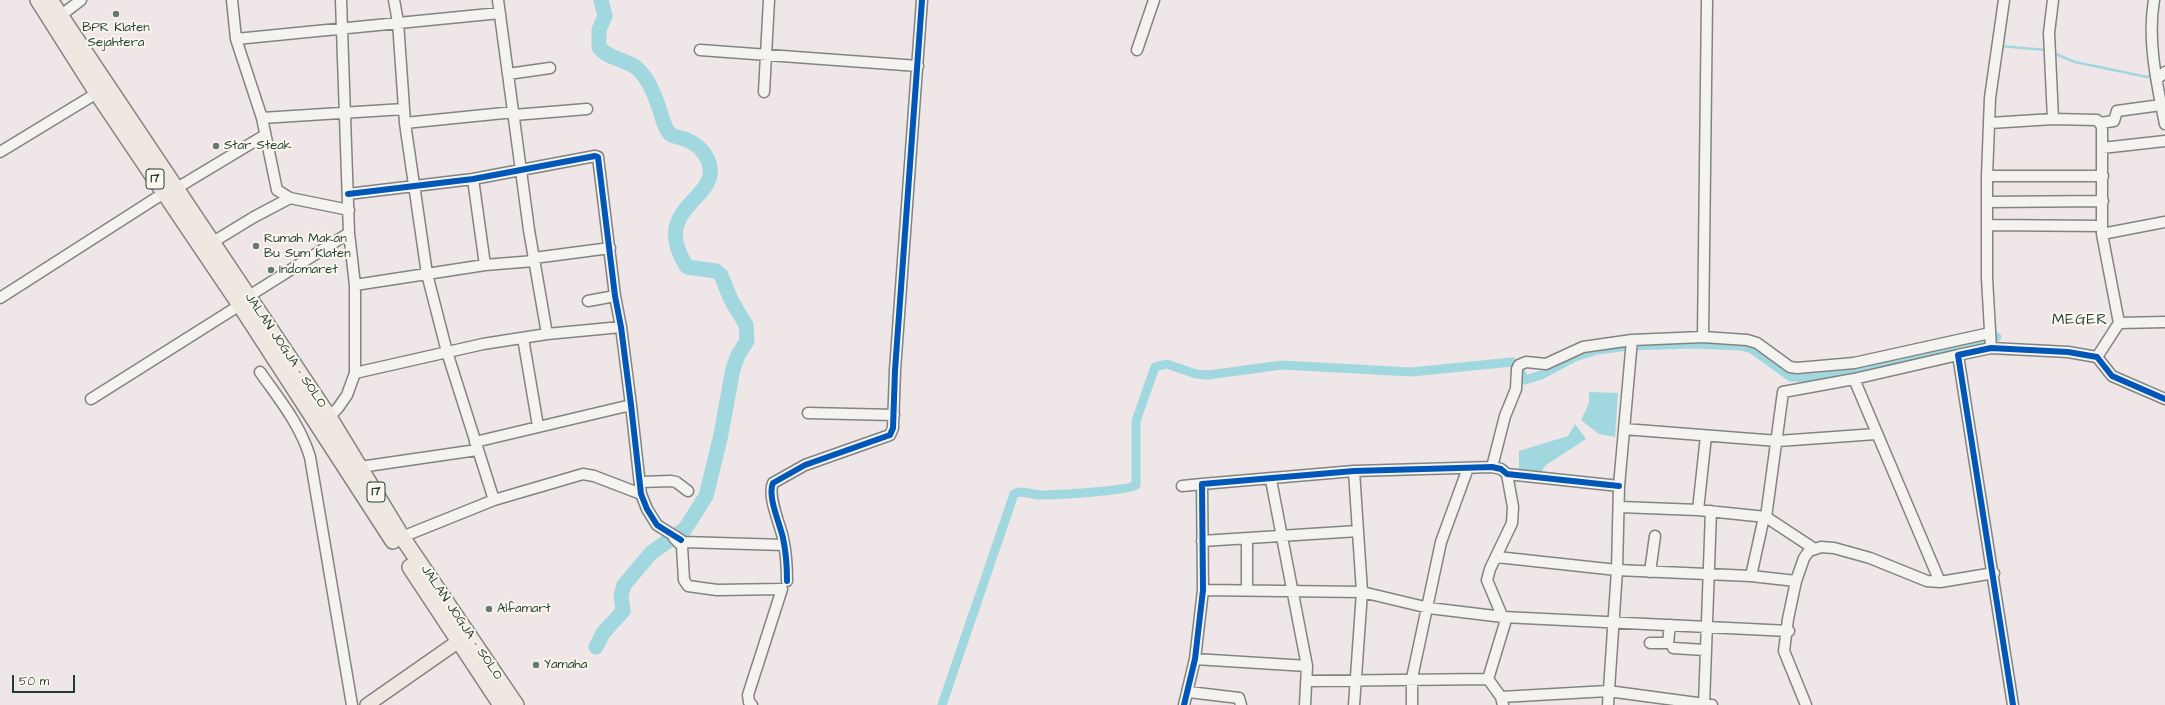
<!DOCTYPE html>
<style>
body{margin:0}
#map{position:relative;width:2165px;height:705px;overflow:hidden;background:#eee6e7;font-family:"Architects Daughter",sans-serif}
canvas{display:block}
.scale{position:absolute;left:12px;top:675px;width:63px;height:18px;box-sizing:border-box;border:2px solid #1f3d34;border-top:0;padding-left:5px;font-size:12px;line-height:14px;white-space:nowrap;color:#1f3d34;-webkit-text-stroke:3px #fbf7ec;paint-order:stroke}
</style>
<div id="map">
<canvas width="2165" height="705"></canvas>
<div class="scale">50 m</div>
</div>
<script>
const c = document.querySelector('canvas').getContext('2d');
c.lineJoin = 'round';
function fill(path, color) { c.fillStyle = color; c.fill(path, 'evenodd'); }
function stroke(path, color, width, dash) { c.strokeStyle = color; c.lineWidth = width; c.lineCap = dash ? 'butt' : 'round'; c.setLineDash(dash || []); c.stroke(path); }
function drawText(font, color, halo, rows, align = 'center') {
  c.font = font + ' "Architects Daughter",sans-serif'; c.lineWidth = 4; c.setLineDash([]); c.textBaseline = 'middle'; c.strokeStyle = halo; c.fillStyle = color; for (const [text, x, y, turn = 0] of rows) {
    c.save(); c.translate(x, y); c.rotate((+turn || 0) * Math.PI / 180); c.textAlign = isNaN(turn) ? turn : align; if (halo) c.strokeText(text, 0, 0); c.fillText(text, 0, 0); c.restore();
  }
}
const water = new Path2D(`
 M 1589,392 L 1618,393 L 1615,437 L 1599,434 L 1581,420 L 1589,403 Z
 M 1575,424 L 1586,439 L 1546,465 L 1539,475 L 1519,472 L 1519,451 L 1568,436 Z`);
const stream = new Path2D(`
 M 2000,46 L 2046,50
 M 2053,53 L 2075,62 L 2147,77 L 2152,75`);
const canal = new Path2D(`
 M 942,705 L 1014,494 C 1021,489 1032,495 1041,495 C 1055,495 1127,491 1136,485 L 1136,421 L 1155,367 L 1167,364 L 1196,374 L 1208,375 L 1282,365 L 1411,372 L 1512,362 L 1519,368 L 1525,380 L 1541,375 L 1575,357 L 1597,350 L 1628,346 L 1693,344 L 1741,346 L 1752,349 L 1791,377 L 1814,378 L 1867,370 L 1997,337`);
const river = new Path2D(`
 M 596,647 L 603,633 L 623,611 L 621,596 L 624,585 L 651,553 L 685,529 L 706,496 L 720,439 L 733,369 L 738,355 L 747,341 L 746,325 L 731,300 L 721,275 L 716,271 L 687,267 C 648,207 721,200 709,163 C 704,149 695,142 681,138 C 677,137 673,136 670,134 C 664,128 663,119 660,111 C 655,96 650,81 638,69 C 627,59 607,59 599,47 L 599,30 L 605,16 L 601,0`);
const minor = new Path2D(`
 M 232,0 L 236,39 L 262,118 L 277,190 L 290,198 L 349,210
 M 394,0 L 398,22 L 405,123 L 427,274 L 447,352 L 494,500
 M 498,0 L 529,230 L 547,334
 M 2154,0 C 2147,41 2157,84 2165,124
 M 60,16 L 81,0
 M 236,39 L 500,13
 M 700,50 L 918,66
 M 1137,50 L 1154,0
 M 508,74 L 550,68
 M 2157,79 L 2165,72
 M 764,92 L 769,0
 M 514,115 L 587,109
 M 262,118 L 404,109
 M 2053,119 L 2097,120 L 2102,126 L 2102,148
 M 405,123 L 514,112
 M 1990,123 L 2053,119 L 2049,33 L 2053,0
 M 2100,123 L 2114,121 L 2117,111 L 2161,105
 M 0,152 L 97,93
 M 1987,176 L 2103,176
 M 473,179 L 485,265
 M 177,188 L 265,135
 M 348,194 L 473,179 L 595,156 L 598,157 L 615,296 L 621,327 L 631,405 L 641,494 L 647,509 L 657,525 L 681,540
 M 1987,202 L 2103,201
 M 1987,225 L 2102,226
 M 2102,234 L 2165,222
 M 213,242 L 254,217 L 290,198
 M 534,258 L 610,248
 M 355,285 L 485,265 L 534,261
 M 249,296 L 349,233
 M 0,298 L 164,193
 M 588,301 L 615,296
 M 2119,323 L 2165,322
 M 1703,337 L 1707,0
 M 523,338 L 538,426
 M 1632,340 L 1703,337 L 1747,340 L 1757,343 L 1790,367 L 1797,368 L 1854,363 L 1990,333
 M 1991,348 L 1987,278 L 1987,176 L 1990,98 L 2004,0
 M 2097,357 L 2119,323 L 2102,234 L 2102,148 L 2165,141
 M 260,372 C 279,399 300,424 310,457 L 352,705
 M 355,373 L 483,344 L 547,334 L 621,327
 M 1854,379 L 1940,582
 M 91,399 L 240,305
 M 808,413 L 894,415
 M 329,417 L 338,408 L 347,395 L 355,373 L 355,285 L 349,233 L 341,0
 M 1624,429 L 1778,441 L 1876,434
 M 475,442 L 631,405
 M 360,467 L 477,450
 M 1492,467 L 1505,416 L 1516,389 L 1517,369 L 1519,365 L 1526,362 L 1546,364 L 1583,347 L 1632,340 L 1619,486 L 1617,570 L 1608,705
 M 1354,471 L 1362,592 L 1354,705
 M 1271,480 L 1307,666 L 1305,705
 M 641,482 L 671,481 L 676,482 L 688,491
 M 1182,486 L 1202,484
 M 1620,507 L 1698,510 L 1766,517
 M 1698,510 L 1706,436
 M 402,537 L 494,500 L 583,474 L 594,476 L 641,494
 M 674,538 L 682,546 L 684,580 L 688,586 L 717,590 L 782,589 L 748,695 L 749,702 L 752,705
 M 1202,541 L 1358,531
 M 683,542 L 784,545
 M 1813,548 L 1766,517 L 1783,392 L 1854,379 L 1958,355
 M 1497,557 L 1617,570 L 1751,576 L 1796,581
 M 1650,572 L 1655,536
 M 1751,576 L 1764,517
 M 787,581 C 787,566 786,552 783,538 C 780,524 767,496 773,483 L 805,465 L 890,435 L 893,428 L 895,370 L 922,0
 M 1203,590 L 1362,592 L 1429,608 L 1503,617 L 1789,631
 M 1247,590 L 1247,539
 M 1650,643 L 1668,643 L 1670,625
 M 1673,648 L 1705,650
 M 1195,659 L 1307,666
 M 1308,681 L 1488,679
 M 1189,692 L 1239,698 L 1241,705
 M 1501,697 L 1608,691 L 1712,705
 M 1184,705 L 1195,659 L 1203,590 L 1202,484 L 1354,471 L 1492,467 L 1501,469 L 1507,474 L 1619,486
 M 1412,705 L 1412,678 L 1441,542 L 1468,468
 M 1503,705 L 1501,697 L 1488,679 L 1505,623 L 1487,580 L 1490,569 L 1512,523 L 1513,507 L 1507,474
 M 1704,705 L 1711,511
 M 1806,705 L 1784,651 L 1788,619 L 1796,581 L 1804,558 L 1809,551 L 1821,547 L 1834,548 L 1870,558 L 1927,581 L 1940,582 L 1994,573
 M 2013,705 L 1958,355 L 1991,348 L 2068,352 L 2097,357 L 2112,376 L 2165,399`);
const major = new Path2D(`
 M 367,705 L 466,636`);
const highway = new Path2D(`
 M 38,0 L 97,93 L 240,305 L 393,541
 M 50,0 L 329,417 L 402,537 L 516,705
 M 410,567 L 501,705`);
const cycleway = new Path2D(`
 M 348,194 L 473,179 L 595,156 L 598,157 L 615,296 L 621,327 L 631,405 L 641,494 L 647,509 L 657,525 L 681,540
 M 787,581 C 787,566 786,552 783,538 C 780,524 767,496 773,483 L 805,465 L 890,435 L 893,428 L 895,370 L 922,0
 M 1184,705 L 1195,659 L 1203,590 L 1202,484 L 1354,471 L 1492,467 L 1501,469 L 1507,474 L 1619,486
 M 2013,705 L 1958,355 L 1991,348 L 2068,352 L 2097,357 L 2112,376 L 2165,399`);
const markers = [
 [116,14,4,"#677873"],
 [216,146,4,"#677873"],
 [256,246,4,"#677873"],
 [271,270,4,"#677873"],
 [489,609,4,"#677873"],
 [536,665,4,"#677873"]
];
const shields = [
 [155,179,18],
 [376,492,18]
];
const shieldNames = [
 ["17",155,179],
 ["17",376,492]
];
const poiNames = [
 ["BPR Klaten",116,28,"center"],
 ["Sejahtera",116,43,"center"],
 ["Star Steak",224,146],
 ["Rumah Makan",264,239],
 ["Bu Sum Klaten",264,254],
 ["Indomaret",279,270],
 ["Alfamart",497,609],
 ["Yamaha",544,665]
];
const streetNames = [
 ["JALAN JOGJA - SOLO",285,351,56],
 ["JALAN JOGJA - SOLO",461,623,56]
];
const quarterNames = [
 ["MEGER",2080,321]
];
fill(water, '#a1d7df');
stroke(stream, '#a1d7df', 2.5);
stroke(canal, '#a1d7df', 9);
stroke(river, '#a1d7df', 15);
stroke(minor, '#828482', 13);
stroke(major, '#828482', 16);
stroke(highway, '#828482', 18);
stroke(minor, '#f5f3f0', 10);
stroke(major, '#eee8e0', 13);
stroke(highway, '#eee8e0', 15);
stroke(cycleway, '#0057b8', 6);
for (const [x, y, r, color] of markers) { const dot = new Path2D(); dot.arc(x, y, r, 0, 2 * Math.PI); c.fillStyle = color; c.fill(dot); stroke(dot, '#fbf7ec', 1.5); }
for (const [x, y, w] of shields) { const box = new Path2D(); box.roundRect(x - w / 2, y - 10, w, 20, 3); c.fillStyle = '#fbf7ec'; c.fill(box); stroke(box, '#1f3d34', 1); }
drawText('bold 12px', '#1f3d34', null, shieldNames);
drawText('13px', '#1f3d34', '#fbf7ec', poiNames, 'left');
drawText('13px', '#1f3d34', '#fbf7ec', streetNames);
c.letterSpacing = '1px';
drawText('15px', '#1f3d34', '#fbf7ec', quarterNames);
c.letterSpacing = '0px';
</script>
